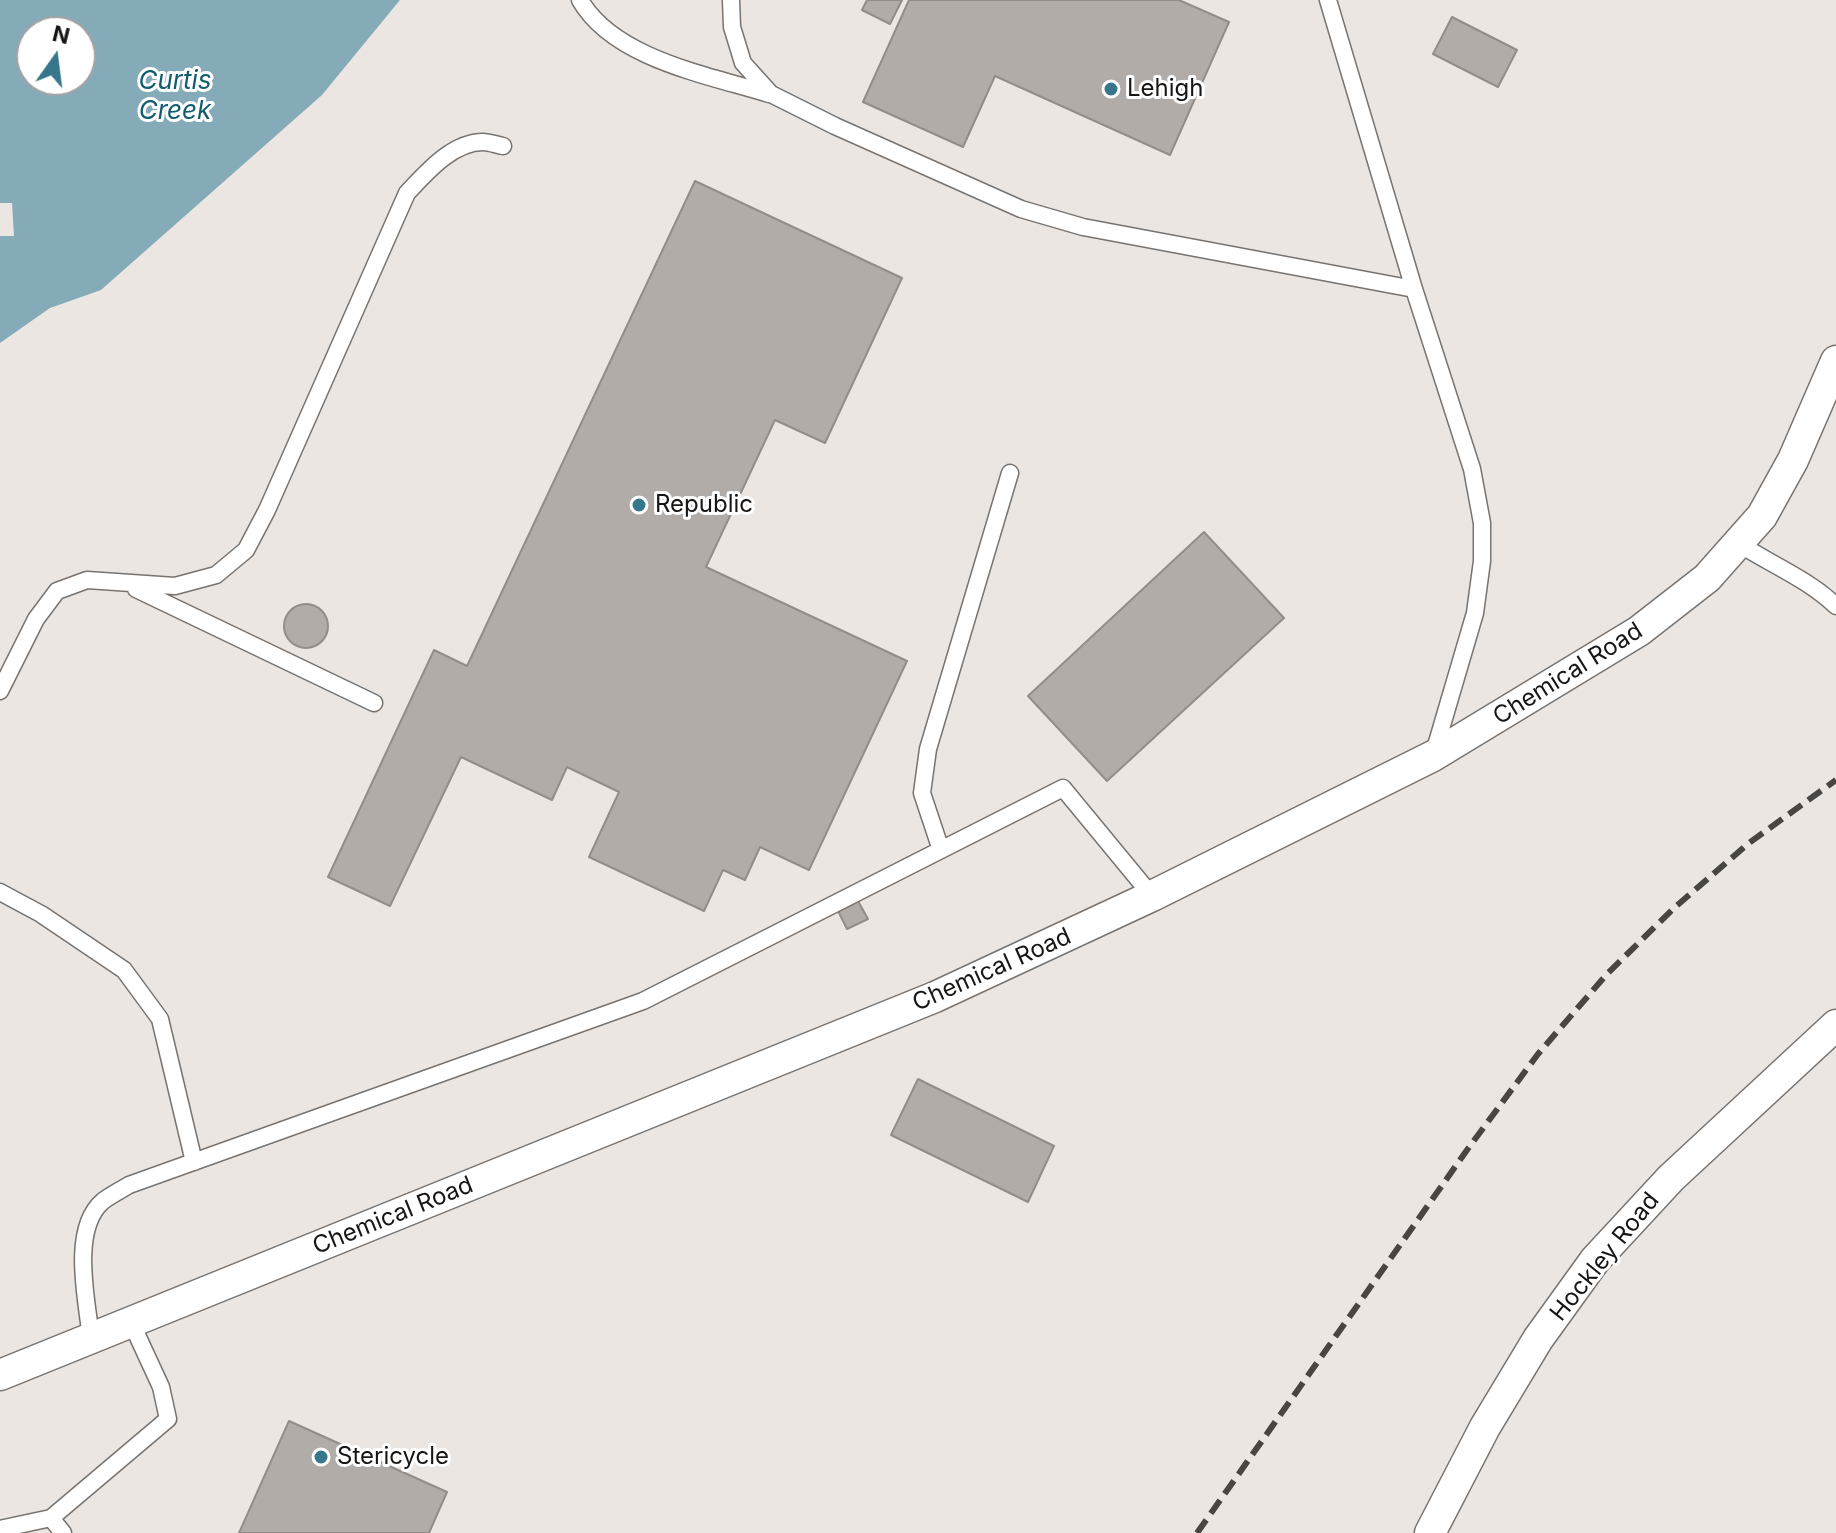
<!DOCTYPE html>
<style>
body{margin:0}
#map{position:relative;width:1836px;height:1533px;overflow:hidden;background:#ece6e2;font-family:Inter,sans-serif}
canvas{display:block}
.north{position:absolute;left:16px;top:16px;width:80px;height:80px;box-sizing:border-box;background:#fff;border:2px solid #a3a2a1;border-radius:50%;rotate:14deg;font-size:22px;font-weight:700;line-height:32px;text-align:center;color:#181614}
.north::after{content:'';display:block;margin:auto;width:28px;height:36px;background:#37778b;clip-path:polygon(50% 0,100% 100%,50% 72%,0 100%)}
</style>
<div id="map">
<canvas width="1836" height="1533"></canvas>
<div class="north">N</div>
</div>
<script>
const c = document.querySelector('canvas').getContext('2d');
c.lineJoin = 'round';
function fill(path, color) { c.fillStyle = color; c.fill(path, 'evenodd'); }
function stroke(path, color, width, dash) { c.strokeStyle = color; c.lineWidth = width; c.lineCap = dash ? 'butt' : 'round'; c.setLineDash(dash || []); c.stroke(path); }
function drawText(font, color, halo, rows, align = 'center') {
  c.font = font + ' Inter,sans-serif'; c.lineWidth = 6; c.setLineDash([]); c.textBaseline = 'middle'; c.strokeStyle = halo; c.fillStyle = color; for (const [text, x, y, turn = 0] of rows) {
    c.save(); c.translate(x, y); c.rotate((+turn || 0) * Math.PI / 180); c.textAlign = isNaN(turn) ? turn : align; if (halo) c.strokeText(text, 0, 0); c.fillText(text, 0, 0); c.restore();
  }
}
const water = new Path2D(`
 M 0,0 L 400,0 L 322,95 L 101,290 L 50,308 L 0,343 ZM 32,32 L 80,32 L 80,80 L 32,80 Z`);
const pier = new Path2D(`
 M 0,203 L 12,203 L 14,236 L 0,236 Z`);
const building = new Path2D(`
 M 867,0 L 902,0 L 890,24 L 862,10 Z
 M 909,0 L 1179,0 L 1229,22 L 1170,155 L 995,76 L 963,147 L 863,102 Z
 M 1452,17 L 1517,50 L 1498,87 L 1433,54 Z
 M 695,181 L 902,278 L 825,443 L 775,420 L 706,567 L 907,661 L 809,870 L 760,847 L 745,880 L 723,870 L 704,911 L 589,857 L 619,792 L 567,767 L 552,800 L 461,757 L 390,906 L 328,877 L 434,650 L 467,666 Z
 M 1204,532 L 1284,618 L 1107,781 L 1028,696 Z
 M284 626a22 22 0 1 1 44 0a22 22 0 1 1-44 0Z
 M 858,901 L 868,919 L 847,929 L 838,911 Z
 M 918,1079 L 1054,1146 L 1028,1202 L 891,1135 Z
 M 289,1421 L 447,1492 L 429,1533 L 239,1533 Z`);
const service = new Path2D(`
 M 580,0 C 614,59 708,75 769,94
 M 731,0 L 732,27 L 743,63 L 771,94 L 835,126 L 1021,209 L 1083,227 L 1414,289 L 1472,469 L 1482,523 L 1482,561 L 1475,613 L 1433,756
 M 1328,0 L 1414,289
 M 1738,543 C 1770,564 1808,579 1836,606
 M 136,589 L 374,703
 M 0,691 L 36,619 L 57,591 L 87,580 L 175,586 L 216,575 L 246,550 L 267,510 L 407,193 C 426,173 452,142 483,142 C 489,142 497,145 503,146
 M 941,850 L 922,793 L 928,749 L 1010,473
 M 0,892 L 41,914 L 124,970 L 160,1019 L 194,1162
 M 91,1338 C 87,1301 70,1229 103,1201 C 111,1195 121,1190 129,1185 L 643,1001 L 1063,788 L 1152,896
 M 0,1529 L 51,1518
 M 63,1533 L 51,1518 L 168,1419 L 161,1387 L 131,1322`);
const minor = new Path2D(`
 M 0,1375 L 935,997 L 1152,896 L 1433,756 L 1639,631 L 1707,578 L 1762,516 L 1793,460 L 1836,361
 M 1430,1533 L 1485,1427 L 1538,1339 L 1595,1260 L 1671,1178 L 1836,1025`);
const rail = new Path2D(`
 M 1197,1533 L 1467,1150 L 1538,1054 L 1607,974 L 1674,908 L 1749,843 L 1836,780`);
const markers = [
 [1111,89,8,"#37778b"],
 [639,505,8,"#37778b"],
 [321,1457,8,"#37778b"]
];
const poiNames = [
 ["Lehigh",1127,89],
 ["Republic",655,505],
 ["Stericycle",337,1457]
];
const streetNames = [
 ["Chemical Road",1568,674,-32],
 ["Chemical Road",992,970,-24],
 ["Chemical Road",393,1216,-22],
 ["Hockley Road",1605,1257,-51]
];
const waterNames = [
 ["Curtis",175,81],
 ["Creek",175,111]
];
fill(water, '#86abb8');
fill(pier, '#ece6e2');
fill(building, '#b2aca8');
stroke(building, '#928d89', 2);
stroke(service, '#78736f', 19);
stroke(minor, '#78736f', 33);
stroke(service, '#fff', 16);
stroke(minor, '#fff', 30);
stroke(rail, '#484542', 6, [16, 8]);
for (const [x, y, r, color] of markers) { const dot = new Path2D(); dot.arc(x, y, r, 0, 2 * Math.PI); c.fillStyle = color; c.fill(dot); stroke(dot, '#fff', 3); }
drawText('24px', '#181614', '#fff', poiNames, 'left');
drawText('24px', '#181614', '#fff', streetNames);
drawText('italic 26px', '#135b6f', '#fff', waterNames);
</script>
